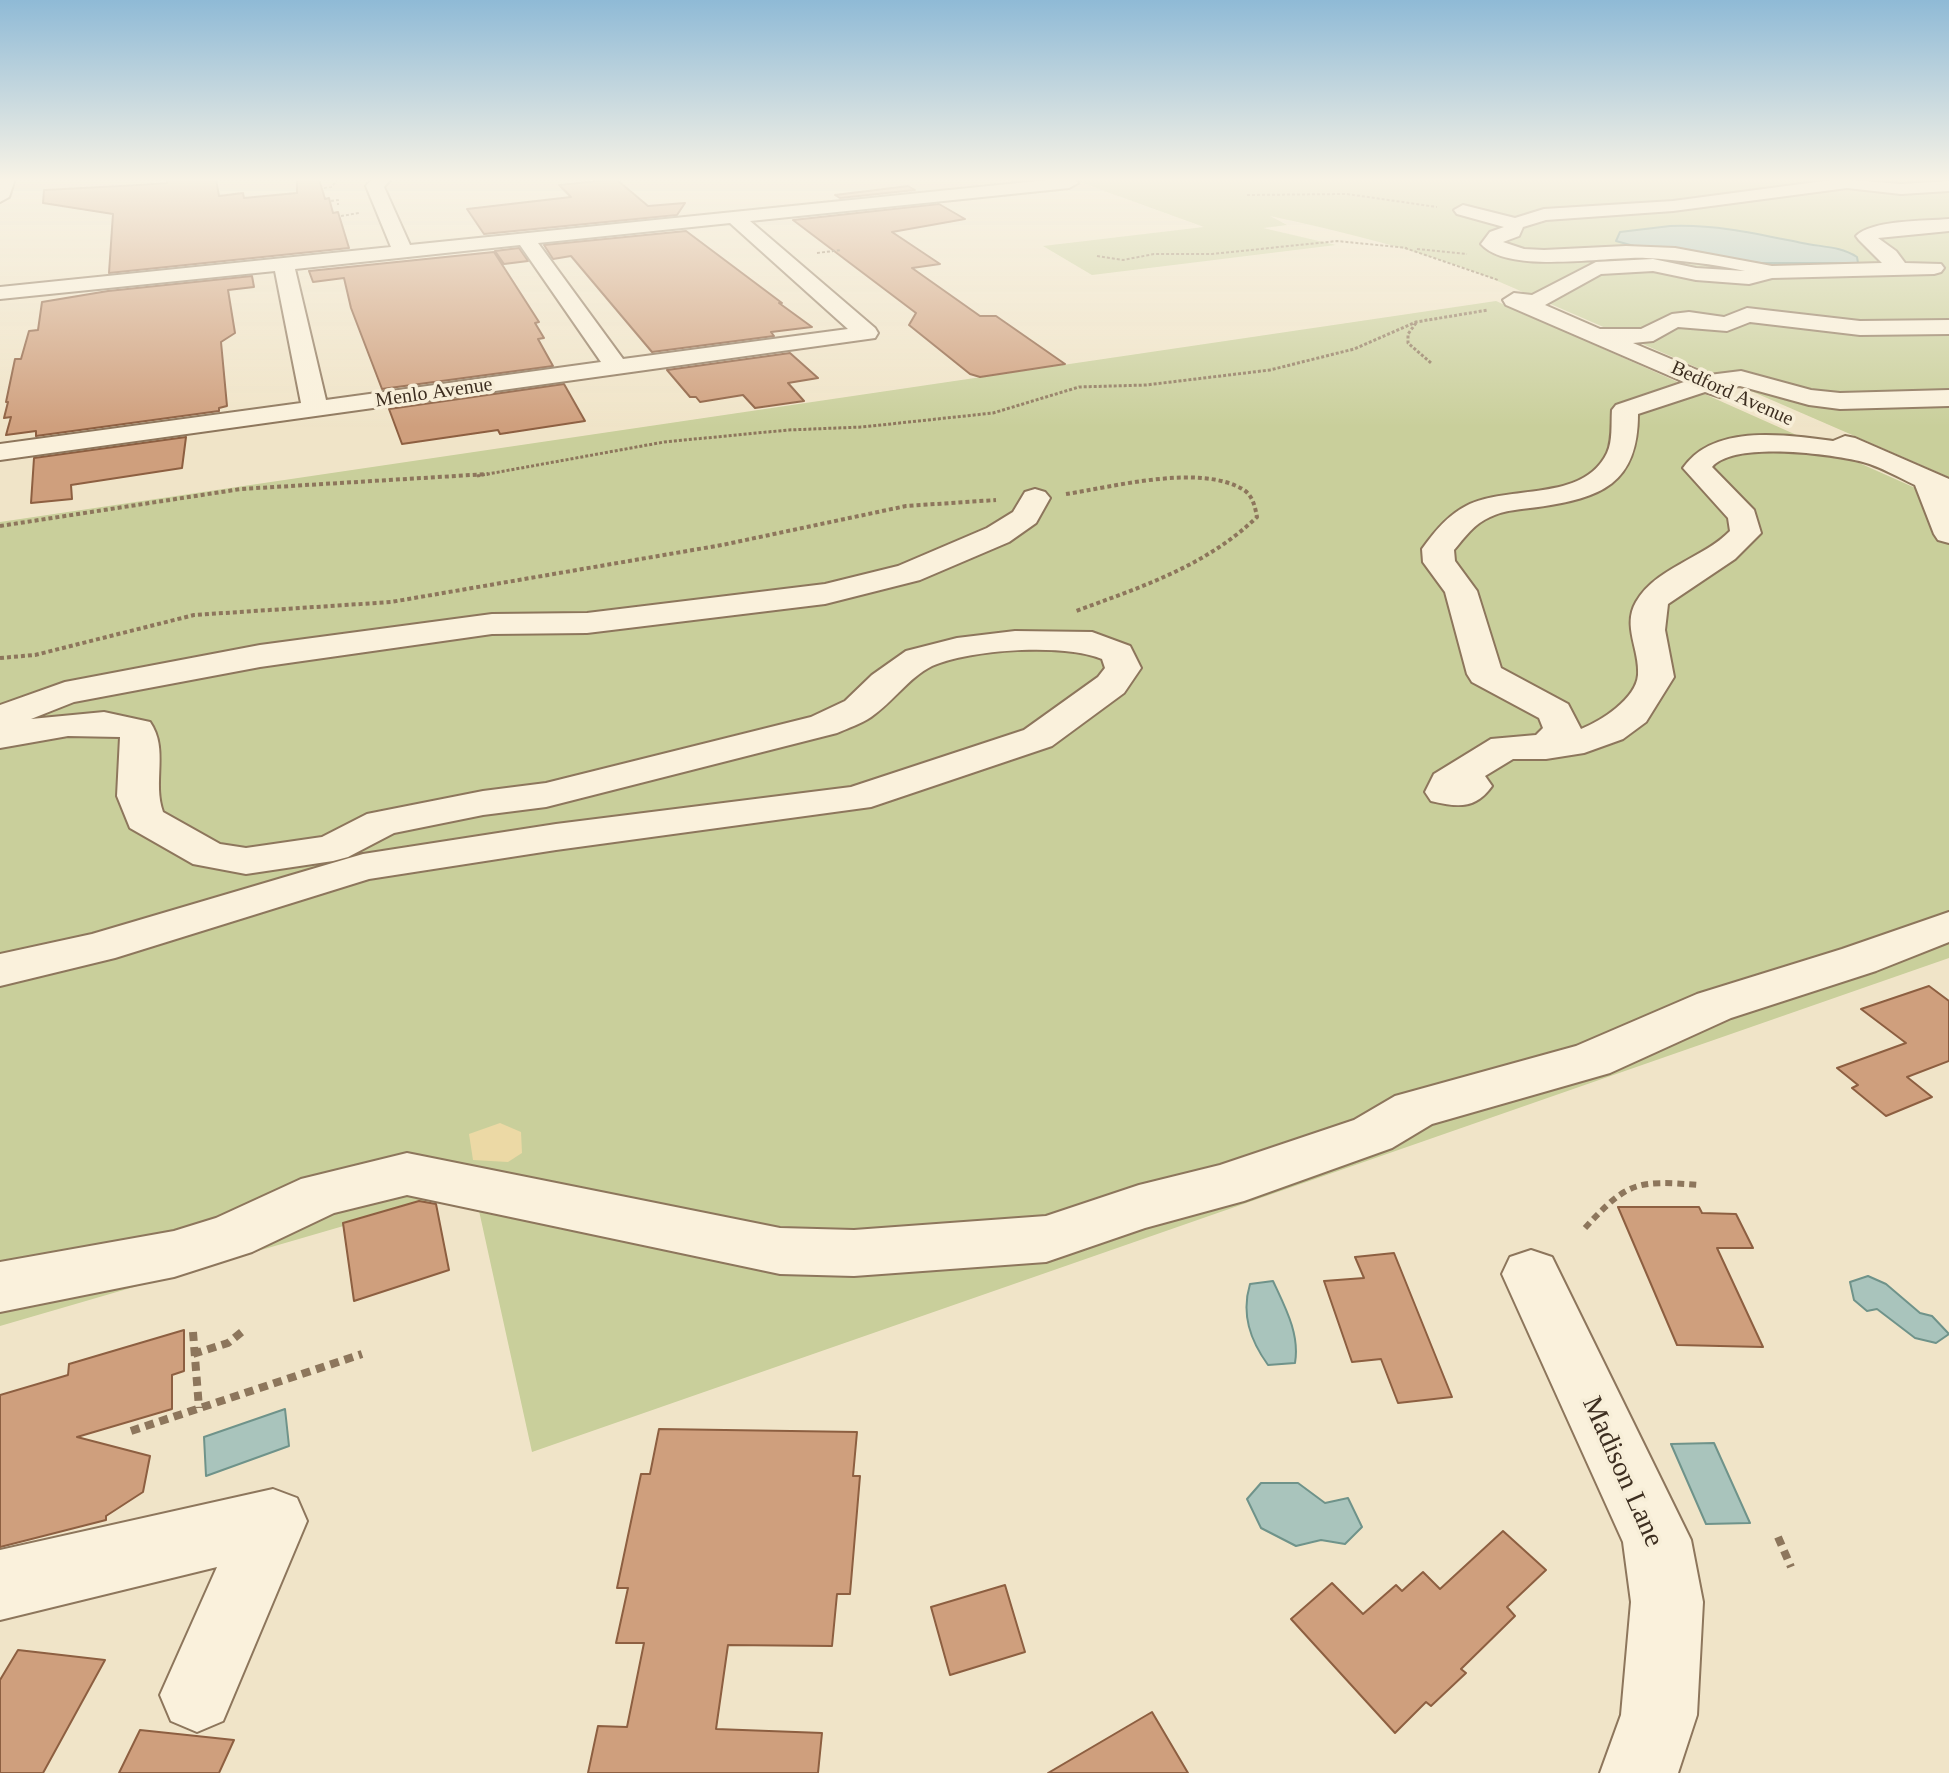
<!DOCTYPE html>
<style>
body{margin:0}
canvas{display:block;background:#f0e4c8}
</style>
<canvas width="1949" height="1773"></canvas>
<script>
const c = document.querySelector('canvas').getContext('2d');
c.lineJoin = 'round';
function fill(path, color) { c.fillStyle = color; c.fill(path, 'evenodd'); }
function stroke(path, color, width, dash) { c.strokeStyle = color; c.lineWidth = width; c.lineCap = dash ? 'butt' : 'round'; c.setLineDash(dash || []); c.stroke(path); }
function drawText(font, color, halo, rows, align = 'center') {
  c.font = font + ' "Times New Roman",serif'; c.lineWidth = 7; c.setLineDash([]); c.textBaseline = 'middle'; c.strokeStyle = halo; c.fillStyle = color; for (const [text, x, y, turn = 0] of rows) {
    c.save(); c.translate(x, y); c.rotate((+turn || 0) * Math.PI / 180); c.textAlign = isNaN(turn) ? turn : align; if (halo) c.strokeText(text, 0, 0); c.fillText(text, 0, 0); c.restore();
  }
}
const green = new Path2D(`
 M 1005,179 L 1949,179 L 1949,477 L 1486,276 C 1415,249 1344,232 1270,216 L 1287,225 L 1263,228 L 1336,245 L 1092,275 L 1043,246 L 1204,227 L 1077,181 L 1010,182 Z
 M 1496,301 L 1949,503 L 1949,958 L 532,1452 L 474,1188 L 0,1326 L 0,522 Z`);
const sand = new Path2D(`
 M 500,1123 L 521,1132 L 522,1153 L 508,1162 L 473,1160 L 469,1134 Z`);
const water = new Path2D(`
 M 1670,226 C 1716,224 1758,234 1802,243 C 1821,247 1840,246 1857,257 L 1858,263 L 1760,263 L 1652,251 L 1616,241 L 1620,232 Z
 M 1868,1276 L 1886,1284 L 1920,1313 L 1932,1316 L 1949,1334 L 1936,1343 L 1915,1338 L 1877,1309 L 1867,1311 L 1854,1300 L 1850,1282 Z
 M 1273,1281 C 1285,1307 1300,1334 1295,1363 L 1268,1365 C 1250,1340 1241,1314 1250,1284 Z
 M 285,1409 L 289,1446 L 206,1476 L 204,1437 Z
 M 1714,1443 L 1750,1523 L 1706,1524 L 1671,1444 Z
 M 1261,1483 L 1298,1483 L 1325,1503 L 1348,1498 L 1362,1527 L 1345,1544 L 1321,1540 L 1296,1546 L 1261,1528 L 1247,1499 Z`);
const building = new Path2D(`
 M 167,179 L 216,179 L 219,196 L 243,193 L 244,198 L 297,193 L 297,179 L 319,179 L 325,199 L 329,198 L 333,213 L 338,212 L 349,248 L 109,273 L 113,214 L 43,203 L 44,190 L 138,185 L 167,183 Z
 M 616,179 L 648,206 L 685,203 L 677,215 L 484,234 L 467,209 L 571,197 L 559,185 Z
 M 908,186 L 915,190 L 840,198 L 835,195 Z
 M 939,204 L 965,219 L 892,232 L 940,264 L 912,268 L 980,316 L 996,316 L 1065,364 L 980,377 L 970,374 L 909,325 L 916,313 L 793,220 Z
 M 686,231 L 782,303 L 779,303 L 812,327 L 771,332 L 774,336 L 652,352 L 571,256 L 553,259 L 544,245 Z
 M 519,248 L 528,261 L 504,264 L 495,251 Z
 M 494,252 L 539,322 L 535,323 L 544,338 L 538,339 L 553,366 L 382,389 L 351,308 L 344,278 L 313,282 L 309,271 Z
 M 252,276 L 254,287 L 228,290 L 235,333 L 221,342 L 227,406 L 219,408 L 219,411 L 36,436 L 36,431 L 6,435 L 11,417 L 4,418 L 8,402 L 6,402 L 15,359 L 21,359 L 29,331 L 38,330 L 42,302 L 108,291 Z
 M 790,353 L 818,378 L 788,383 L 804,401 L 755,408 L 743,395 L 700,402 L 696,397 L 690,397 L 667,370 Z
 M 564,384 L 585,421 L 500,434 L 498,430 L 402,444 L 389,409 Z
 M 186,437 L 182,468 L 71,485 L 72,499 L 31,503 L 34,458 Z
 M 1929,986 L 1949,1001 L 1949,1061 L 1907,1077 L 1932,1097 L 1886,1116 L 1852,1088 L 1858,1085 L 1837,1068 L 1906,1043 L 1861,1009 Z
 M 419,1201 L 436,1204 L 449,1270 L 354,1301 L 343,1223 Z
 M 1618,1207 L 1699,1207 L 1702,1213 L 1736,1214 L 1753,1248 L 1717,1248 L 1763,1347 L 1677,1345 Z
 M 1394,1253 L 1452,1397 L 1398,1403 L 1381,1359 L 1352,1362 L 1324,1281 L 1364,1278 L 1355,1257 Z
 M 184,1330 L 184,1371 L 172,1375 L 172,1409 L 77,1437 L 150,1456 L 143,1492 L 106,1516 L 106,1520 L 0,1547 L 0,1395 L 68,1375 L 69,1364 Z
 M 659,1429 L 857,1432 L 853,1476 L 860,1476 L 850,1594 L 837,1594 L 832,1646 L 728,1645 L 716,1729 L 822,1733 L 818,1773 L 588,1773 L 598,1726 L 627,1727 L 644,1643 L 616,1643 L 628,1588 L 617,1588 L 641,1474 L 650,1474 Z
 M 1503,1531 L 1546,1570 L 1507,1607 L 1515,1616 L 1461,1669 L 1466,1673 L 1431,1706 L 1426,1702 L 1395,1733 L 1291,1619 L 1332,1583 L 1363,1614 L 1396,1585 L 1402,1591 L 1423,1572 L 1440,1589 Z
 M 1005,1585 L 1025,1652 L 950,1675 L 931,1607 Z
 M 18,1650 L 105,1660 L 43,1773 L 0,1773 L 0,1680 Z
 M 1152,1712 L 1188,1773 L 1048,1773 Z
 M 140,1730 L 234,1740 L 219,1773 L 119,1773 Z`);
const pathFar4 = new Path2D(`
 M 324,188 L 332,187 L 337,179
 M 1247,195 L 1347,194 L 1437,207
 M 331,201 L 338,200 L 338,205
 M 341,216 L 359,213
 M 1405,248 L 1498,280
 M 1417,249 L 1467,254
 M 817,253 L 841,250
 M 1097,256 L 1123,260 L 1154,254 L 1212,254 L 1337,241 L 1407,248`);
const pathFar3 = new Path2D(`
 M 1416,323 L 1408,334 L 1408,343 L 1431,363
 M 477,476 L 664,442 L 788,430 L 862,427 L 993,413 L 1079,387 L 1146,385 L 1270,370 L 1354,349 L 1416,322 L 1488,310`);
const pathFar2 = new Path2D(`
 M 1066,494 C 1114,487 1200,463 1244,490 C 1253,496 1255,507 1257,517 C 1206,566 1141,587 1076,611
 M 0,526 L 241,489 L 488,474
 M 0,658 L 35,655 L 194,615 L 391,602 L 722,545 L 906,506 L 996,500`);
const pathFar1 = new Path2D(`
 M 1585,1228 C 1627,1182 1636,1180 1698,1185`);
const path = new Path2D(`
 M 193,1332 L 199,1408
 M 193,1354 L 228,1343 L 243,1331
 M 131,1431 L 362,1354
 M 1778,1537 L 1791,1567`);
const minor = new Path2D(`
 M 0,179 L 15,179 L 9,197 L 0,202 Z
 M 372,179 L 391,179 L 384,187 L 410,245 L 1057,179 L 1074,179 L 1078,183 L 1069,188 L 750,221 L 875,328 L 878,333 L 875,338 L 0,460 L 0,444 L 301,403 L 275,271 L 0,299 L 0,287 L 391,247 L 366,186 ZM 730,223 L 848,329 L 623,359 L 538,243 ZM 520,245 L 601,362 L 326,400 L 295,269 Z
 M 1839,179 L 1901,184 L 1949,181 L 1949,191 L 1901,194 L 1847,188 L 1673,211 L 1546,220 L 1523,227 L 1519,236 L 1503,242 L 1524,249 L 1544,250 L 1626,246 L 1675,248 L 1772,266 L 1882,263 L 1859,240 L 1856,236 C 1871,220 1926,221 1949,219 L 1949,231 L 1878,238 L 1896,251 L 1905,263 L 1941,264 L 1944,268 L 1941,272 L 1934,274 L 1772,278 L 1749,284 L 1696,280 L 1653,271 L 1601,274 L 1545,305 L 1600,329 L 1641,329 L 1672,314 L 1689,312 L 1724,317 L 1747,308 L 1860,321 L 1949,320 L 1949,334 L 1860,335 L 1750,322 L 1727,331 L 1678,327 L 1653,341 L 1633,343 L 1709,375 L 1741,371 L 1811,390 L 1840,393 L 1949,390 L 1949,406 L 1840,409 L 1809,405 L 1740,386 L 1731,387 L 1729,394 L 1720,397 L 1705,392 L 1638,414 C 1638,484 1601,498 1538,507 C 1522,509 1504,510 1490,517 C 1474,524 1465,537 1454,550 L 1455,561 L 1477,591 L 1501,668 L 1568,704 L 1581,729 C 1601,721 1636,699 1638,675 C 1640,650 1622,626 1636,602 C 1655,568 1704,558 1730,531 L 1728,518 L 1683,468 C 1714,423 1786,435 1833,441 L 1845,436 L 1855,438 L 1949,479 L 1949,543 L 1938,540 L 1934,534 L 1915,485 C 1898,477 1881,467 1863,462 C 1832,454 1734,441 1712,467 L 1754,510 L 1761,533 L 1735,559 L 1668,604 L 1665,630 L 1674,677 L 1646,722 L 1623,739 L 1584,753 L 1546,759 L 1513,759 L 1485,776 L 1492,786 C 1475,810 1457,807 1431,801 L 1425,792 L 1434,774 L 1491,739 L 1536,735 L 1543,728 L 1539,718 L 1472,682 L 1467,674 L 1445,592 L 1423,562 L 1422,549 C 1434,532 1448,515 1466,506 C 1508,484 1583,503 1607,453 C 1613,441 1611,424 1612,410 L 1616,405 L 1684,382 L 1506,305 L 1503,300 L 1514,293 L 1532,295 L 1596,262 L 1653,259 L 1696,268 L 1745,271 C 1713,264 1679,260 1646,258 C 1607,256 1508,275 1481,244 L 1490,232 L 1504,227 L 1457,214 L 1454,210 L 1463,205 L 1515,218 L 1544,209 L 1673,201 Z
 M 1035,489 L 1045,492 L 1050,498 L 1036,523 L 1009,542 L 920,580 L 825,604 L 587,633 L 492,634 L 260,667 L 74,702 L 31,719 L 104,712 L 150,722 C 169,749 152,782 163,812 L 220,844 L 246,848 L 322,837 L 367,814 L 382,811 L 483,791 L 546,783 L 811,717 L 845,701 L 872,675 L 906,651 L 957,638 L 1015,631 L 1092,632 L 1130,646 L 1141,668 L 1124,693 L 1052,746 L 871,807 L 556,850 L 369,879 L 115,958 L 0,986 L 0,954 L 92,934 L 363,854 L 556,824 L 851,787 L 1024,730 L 1098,677 L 1105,668 L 1102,659 C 1065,643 970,649 932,666 C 908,678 893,702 871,717 C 861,724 848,728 837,733 L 546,807 L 483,815 L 394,833 L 348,857 L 333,861 L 246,874 L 193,864 L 130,828 L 117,796 L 120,737 L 68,736 L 0,748 L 0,705 L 65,682 L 260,645 L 492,614 L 587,613 L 825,584 L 898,566 L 987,528 L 1013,512 L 1025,492 Z
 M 1949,912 L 1949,942 L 1876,971 L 1731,1018 L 1610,1073 L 1432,1124 L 1392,1148 L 1244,1201 L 1145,1228 L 1046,1262 L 854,1276 L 780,1274 L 407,1195 L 334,1213 L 252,1252 L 174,1277 L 0,1312 L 0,1262 L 174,1231 L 216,1218 L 301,1179 L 407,1153 L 780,1228 L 854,1230 L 1046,1216 L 1139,1185 L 1220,1165 L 1354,1120 L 1395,1096 L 1576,1046 L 1697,994 L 1842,949 Z
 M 1531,1250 L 1552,1257 L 1691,1540 L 1703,1602 L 1697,1715 L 1678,1773 L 1600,1773 L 1621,1715 L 1631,1602 L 1623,1542 L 1502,1274 L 1510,1257 Z
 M 273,1489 L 297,1498 L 307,1521 L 223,1721 L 197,1732 L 171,1721 L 160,1695 L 217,1567 L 0,1620 L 0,1550 Z`);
const farStreetnames = [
 ["Menlo Avenue",434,393,-8],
 ["Bedford Avenue",1732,394,24]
];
const nearStreetnames = [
 ["Madison Lane",1622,1472,66]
];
fill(green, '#c9cf9b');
fill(sand, '#ecd9a5');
fill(water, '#a9c4bc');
stroke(water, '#6f938a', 2);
fill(building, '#cf9f7d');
stroke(building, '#8d5f41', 2);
stroke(minor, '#8d765c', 4);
stroke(pathFar4, '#8d765c', 2, [3, 2]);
stroke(pathFar3, '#8d765c', 3, [3, 2]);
stroke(pathFar2, '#8d765c', 4, [4, 3]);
stroke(pathFar1, '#8d765c', 6, [7, 5]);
stroke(path, '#8d765c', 8, [9, 6]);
fill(minor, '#faf1dc');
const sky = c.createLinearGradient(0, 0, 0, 427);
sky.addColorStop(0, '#8fbad6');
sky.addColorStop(0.42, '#f8f3e6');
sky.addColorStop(1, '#f8f3e600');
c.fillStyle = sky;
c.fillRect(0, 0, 1949, 427);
drawText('20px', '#3d2e20', '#f7eed8', farStreetnames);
drawText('28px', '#3d2e20', '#f7eed8', nearStreetnames);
</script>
